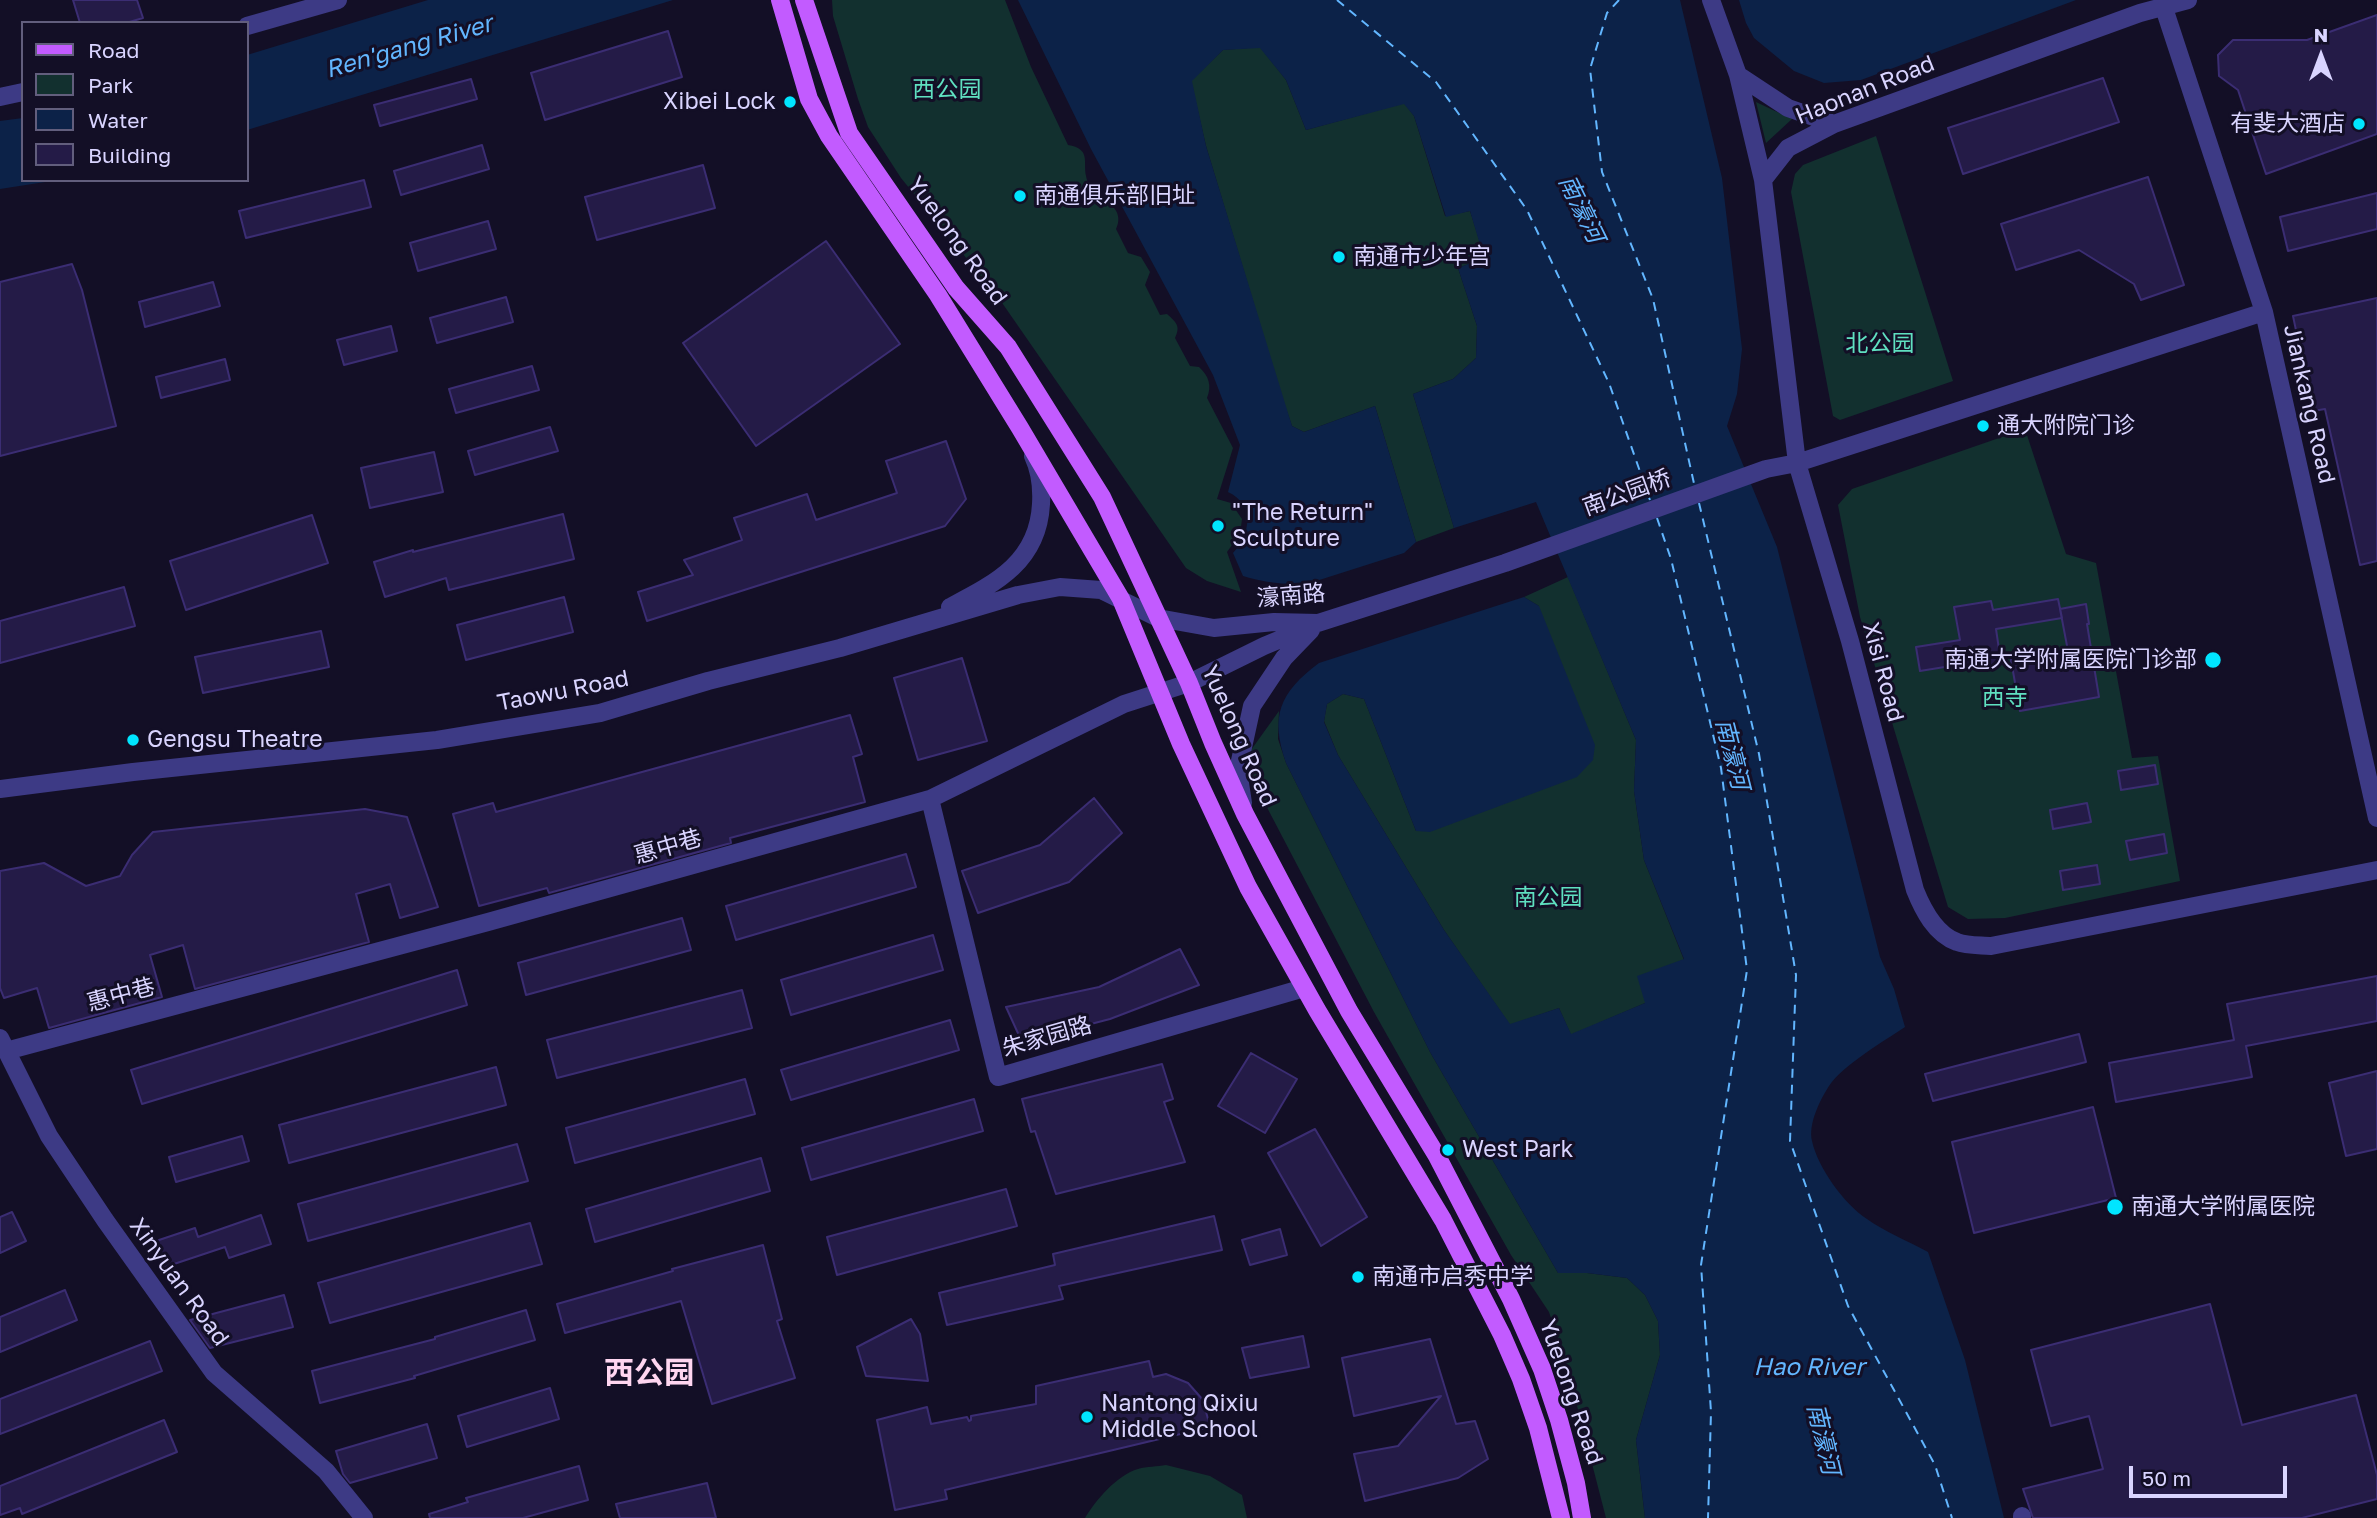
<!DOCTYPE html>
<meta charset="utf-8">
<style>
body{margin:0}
#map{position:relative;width:2377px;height:1518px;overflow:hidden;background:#130f26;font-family:"Golos Text",sans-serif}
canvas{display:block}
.legend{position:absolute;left:21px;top:21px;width:228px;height:161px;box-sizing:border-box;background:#130f26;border:2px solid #625e7d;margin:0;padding:9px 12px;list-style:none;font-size:21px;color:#d9d4ff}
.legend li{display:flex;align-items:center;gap:14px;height:35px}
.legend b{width:35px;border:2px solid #625e7d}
.north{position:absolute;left:2286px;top:21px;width:70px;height:70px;-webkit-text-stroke:5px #130f26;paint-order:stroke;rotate:0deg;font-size:19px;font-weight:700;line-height:28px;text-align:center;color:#d9d4ff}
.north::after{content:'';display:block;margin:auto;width:24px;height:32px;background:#d9d4ff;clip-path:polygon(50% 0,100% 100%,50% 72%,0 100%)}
.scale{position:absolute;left:2129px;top:1466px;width:158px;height:32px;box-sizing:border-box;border:4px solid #d9d4ff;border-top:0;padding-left:9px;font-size:21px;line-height:24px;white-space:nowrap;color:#d9d4ff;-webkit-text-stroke:5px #130f26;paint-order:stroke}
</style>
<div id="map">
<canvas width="2377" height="1518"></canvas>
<ul class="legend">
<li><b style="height:9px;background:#c25bff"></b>Road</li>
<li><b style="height:19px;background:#12302f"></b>Park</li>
<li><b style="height:19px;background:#0c2248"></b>Water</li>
<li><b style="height:19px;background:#241b47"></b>Building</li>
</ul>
<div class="north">N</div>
<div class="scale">50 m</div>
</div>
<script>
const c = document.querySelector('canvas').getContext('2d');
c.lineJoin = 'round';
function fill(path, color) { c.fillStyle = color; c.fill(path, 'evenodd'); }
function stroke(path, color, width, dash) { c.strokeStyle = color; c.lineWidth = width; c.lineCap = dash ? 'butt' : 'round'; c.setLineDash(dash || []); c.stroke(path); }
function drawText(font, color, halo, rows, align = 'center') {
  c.font = font + ' "Golos Text","Noto Sans SC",sans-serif'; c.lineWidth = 6; c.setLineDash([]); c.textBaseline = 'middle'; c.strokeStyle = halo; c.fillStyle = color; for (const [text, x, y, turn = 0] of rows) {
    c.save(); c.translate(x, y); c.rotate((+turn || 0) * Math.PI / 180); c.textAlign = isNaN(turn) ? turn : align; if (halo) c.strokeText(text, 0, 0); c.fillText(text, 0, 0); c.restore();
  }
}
const green = new Path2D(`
 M 832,0 L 1005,0 L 1031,67 L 1068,145 C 1091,149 1083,161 1086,176 C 1087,183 1093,192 1095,199 C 1111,200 1124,213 1116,229 L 1128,253 L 1141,257 L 1150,272 L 1145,285 L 1160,315 L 1167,314 C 1176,322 1181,326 1175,338 L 1190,366 L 1199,367 C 1209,376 1212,386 1207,398 L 1233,448 L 1217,499 L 1231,503 L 1242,519 L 1240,534 L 1227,552 L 1241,592 L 1207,581 L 1186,568 L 998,297 L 901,178 L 868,127 L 858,99 L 833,16 Z
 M 1260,47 L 1286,80 L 1306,130 L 1404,103 L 1414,116 L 1445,216 L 1470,211 L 1485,258 L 1458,268 L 1477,326 L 1476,358 L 1453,379 L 1413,394 L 1454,528 L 1416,542 L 1375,406 L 1304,432 L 1292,426 L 1282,397 L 1206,146 L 1191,81 L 1223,50 Z
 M 1756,102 L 1792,119 L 1766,143 Z
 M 1876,136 L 1953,381 L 1840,420 L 1833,416 L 1791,192 L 1795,174 L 1803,165 Z
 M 2025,429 L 2066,554 L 2096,563 L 2132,758 L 2158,756 L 2180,881 L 2005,918 L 1968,919 L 1948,907 L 1860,617 L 1838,505 L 1852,489 Z
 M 1568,577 L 1636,740 L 1634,791 L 1644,860 L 1684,960 L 1645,1003 L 1571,1035 L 1559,1008 L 1510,1025 L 1444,930 L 1338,755 L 1324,721 L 1327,704 L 1343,694 L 1364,699 L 1416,831 L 1539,606 L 1524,597 Z
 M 1279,711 L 1278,739 L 1286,763 L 1430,1052 L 1558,1273 L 1587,1273 L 1627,1278 L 1645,1295 L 1658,1321 L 1660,1355 L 1636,1440 L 1645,1518 L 1606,1518 L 1566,1363 L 1549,1312 L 1511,1255 L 1374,1012 L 1249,773 L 1251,750 Z
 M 1166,1465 L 1210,1476 L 1242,1495 L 1247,1518 L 1085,1518 C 1096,1500 1117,1475 1138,1469 C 1147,1466 1157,1467 1166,1465 Z`);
const water = new Path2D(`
 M 428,0 L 673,0 L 247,130 L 247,55 Z
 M 1018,0 L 1680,0 L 1722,178 L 1742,349 L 1737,394 L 1727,426 L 1777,547 L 1880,957 L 1894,989 L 1905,1027 C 1884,1041 1842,1066 1829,1086 C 1820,1100 1808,1124 1812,1141 C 1818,1168 1844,1204 1867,1219 C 1885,1232 1908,1241 1928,1252 L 1965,1360 L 2004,1518 L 1645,1518 L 1636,1440 L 1660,1355 L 1658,1321 L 1645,1295 L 1627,1278 L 1587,1273 L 1558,1273 L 1430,1052 L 1286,763 C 1270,716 1279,693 1319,663 L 1524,597 L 1539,606 L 1595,745 L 1593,760 L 1577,777 L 1430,832 L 1416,831 L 1364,699 L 1343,694 L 1327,704 L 1324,722 L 1338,755 L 1444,930 L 1510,1024 L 1559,1008 L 1571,1034 L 1645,1003 L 1637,976 L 1684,959 L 1644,860 L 1634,791 L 1636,740 L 1536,502 L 1454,528 L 1413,394 L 1453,379 L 1476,358 L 1477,326 L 1458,268 L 1484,258 L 1470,211 L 1446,217 L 1414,116 L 1404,104 L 1306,130 L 1286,80 L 1260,48 L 1223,50 L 1192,81 L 1206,146 L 1292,426 L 1304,432 L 1375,406 L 1416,542 L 1404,553 L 1313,582 C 1289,586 1266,583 1243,576 L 1233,553 C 1251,533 1255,505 1228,492 L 1240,445 L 1213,375 L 1091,149 Z
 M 1739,0 L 2076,0 L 1861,80 L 1824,83 L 1794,71 L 1754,38 L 1746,23 Z
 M 23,118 L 23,180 L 58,180 L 0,189 L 0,121 Z`);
const ferry = new Path2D(`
 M 1337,0 L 1436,82 L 1527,210 L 1609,383 L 1651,503
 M 1619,0 L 1607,13 L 1590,69 L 1602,172 L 1653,299 L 1695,488
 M 1699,503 L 1759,754 L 1796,975 L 1790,1141 L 1848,1306 L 1935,1465 L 1952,1518
 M 1657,518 L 1671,559 L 1721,768 L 1747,970 L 1701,1265 L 1711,1412 L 1708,1518`);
const building = new Path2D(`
 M 73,0 L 137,0 L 143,18 L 126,23 L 80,23 Z
 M 2377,15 L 2377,134 L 2266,174 L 2238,90 L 2219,76 L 2218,55 L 2233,40 L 2307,40 Z
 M 668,31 L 682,77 L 545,120 L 531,73 Z
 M 2103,78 L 2119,122 L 1963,174 L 1948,128 Z
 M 471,79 L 477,99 L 380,126 L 374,105 Z
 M 482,145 L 489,169 L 401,195 L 394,171 Z
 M 703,165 L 715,208 L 597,240 L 585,197 Z
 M 2148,177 L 2184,285 L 2141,300 L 2134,284 L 2079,250 L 2016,270 L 2001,224 Z
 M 364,180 L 371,207 L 246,238 L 239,211 Z
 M 2377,193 L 2377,229 L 2288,251 L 2280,217 Z
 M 488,221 L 496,249 L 418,271 L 410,243 Z
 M 826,241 L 900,344 L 756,446 L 683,343 Z
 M 72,264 L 82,290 L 116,426 L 0,456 L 0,282 Z
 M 213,282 L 220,306 L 145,327 L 139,302 Z
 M 506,297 L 513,322 L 437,343 L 430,318 Z
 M 2377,298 L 2377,561 L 2360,565 L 2325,409 L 2313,411 L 2293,316 Z
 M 391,326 L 397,351 L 344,365 L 337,340 Z
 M 225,359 L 230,380 L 161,398 L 156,377 Z
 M 532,366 L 539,390 L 456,413 L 449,389 Z
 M 550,427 L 558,451 L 475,475 L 468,451 Z
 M 946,441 L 966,499 L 945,526 L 647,621 L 638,592 L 693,575 L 684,560 L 742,540 L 734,518 L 807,494 L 816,520 L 897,493 L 886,461 Z
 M 434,452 L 443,492 L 370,508 L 361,468 Z
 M 563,514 L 574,559 L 449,590 L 446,578 L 385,597 L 374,562 L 413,550 L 413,552 Z
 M 312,515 L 328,563 L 186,610 L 170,561 Z
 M 124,587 L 135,626 L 0,663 L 0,621 Z
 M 564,597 L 573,632 L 466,660 L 457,625 Z
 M 2058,599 L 2062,618 L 1996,629 L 2001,663 L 1964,669 L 1963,664 L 1920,671 L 1916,647 L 1960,640 L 1954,607 L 1991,601 L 1993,610 Z
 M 2086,604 L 2089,624 L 2087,624 L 2099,697 L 2020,711 L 2011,660 L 2068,651 L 2060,609 Z
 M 321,631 L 329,667 L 203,693 L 195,657 Z
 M 962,658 L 987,741 L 918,760 L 894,678 Z
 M 850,715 L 862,754 L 853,757 L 865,802 L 730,838 L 731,843 L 549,893 L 547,888 L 479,906 L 453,814 L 493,803 L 496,812 Z
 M 2155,765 L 2158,784 L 2121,790 L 2118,771 Z
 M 1094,798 L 1122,833 L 1069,882 L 978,913 L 962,871 L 1040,845 Z
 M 2087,803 L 2091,822 L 2053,829 L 2050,810 Z
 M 365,809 L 407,817 L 438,907 L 400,918 L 390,884 L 356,894 L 369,942 L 195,989 L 183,945 L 150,955 L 162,997 L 49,1028 L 37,988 L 4,998 L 0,988 L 0,871 L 44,863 L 86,886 L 120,876 L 132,855 L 153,832 Z
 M 2164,834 L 2167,853 L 2130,860 L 2126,841 Z
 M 906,854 L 916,887 L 736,940 L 726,906 Z
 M 2097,865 L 2100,884 L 2063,890 L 2060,871 Z
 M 682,918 L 691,950 L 526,995 L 518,963 Z
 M 933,935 L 943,970 L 791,1015 L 781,980 Z
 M 1180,949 L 1199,985 L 1110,1019 L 1022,1042 L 1006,1007 L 1099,987 Z
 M 457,970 L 467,1005 L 142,1104 L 131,1070 Z
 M 2377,976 L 2377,1021 L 2246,1046 L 2252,1077 L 2116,1102 L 2109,1063 L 2234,1040 L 2227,1004 Z
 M 742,990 L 752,1028 L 557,1078 L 547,1040 Z
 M 950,1020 L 959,1050 L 791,1100 L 781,1070 Z
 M 2079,1034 L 2086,1062 L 1933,1101 L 1925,1074 Z
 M 1251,1053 L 1297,1079 L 1265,1133 L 1218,1106 Z
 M 1162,1064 L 1173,1099 L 1164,1102 L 1185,1162 L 1056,1194 L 1035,1131 L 1031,1132 L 1022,1099 Z
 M 496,1067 L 506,1105 L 289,1163 L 279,1125 Z
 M 2377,1071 L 2377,1149 L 2346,1156 L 2329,1083 Z
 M 745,1079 L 755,1114 L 575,1163 L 566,1128 Z
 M 974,1099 L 983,1131 L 811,1180 L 802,1148 Z
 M 2093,1107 L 2116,1198 L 1974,1233 L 1952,1142 Z
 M 1315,1129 L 1367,1217 L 1321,1246 L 1268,1153 Z
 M 242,1136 L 249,1161 L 176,1182 L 169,1157 Z
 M 517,1144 L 528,1181 L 308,1241 L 298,1204 Z
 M 761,1158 L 770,1191 L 595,1242 L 586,1209 Z
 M 1006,1189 L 1017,1226 L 837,1275 L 827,1237 Z
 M 12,1212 L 26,1241 L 0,1253 L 0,1217 Z
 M 261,1215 L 271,1244 L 229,1258 L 225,1247 L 162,1268 L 153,1242 L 195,1228 L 198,1237 Z
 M 1214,1216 L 1222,1250 L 1059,1286 L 1063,1299 L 947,1325 L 939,1293 L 1055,1265 L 1053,1254 Z
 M 530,1223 L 542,1264 L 330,1323 L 318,1283 Z
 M 1280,1229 L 1287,1255 L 1250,1265 L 1242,1240 Z
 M 763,1245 L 782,1319 L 777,1321 L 795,1378 L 712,1404 L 681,1301 L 565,1333 L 557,1304 L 673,1271 L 672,1269 Z
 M 65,1290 L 77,1320 L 0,1352 L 0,1317 Z
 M 284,1295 L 293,1327 L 210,1348 L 190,1320 Z
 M 2210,1304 L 2242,1425 L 2356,1395 L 2377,1475 L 2377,1499 L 2302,1518 L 2033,1518 L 2023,1489 L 2103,1469 L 2089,1416 L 2051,1426 L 2031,1350 Z
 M 526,1310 L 535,1340 L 414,1376 L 415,1378 L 320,1403 L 312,1371 L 435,1339 L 435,1337 Z
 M 911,1319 L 920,1334 L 928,1381 L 866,1376 L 857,1347 Z
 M 1303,1336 L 1309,1367 L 1250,1378 L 1242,1348 Z
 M 1430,1339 L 1456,1424 L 1475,1421 L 1488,1459 L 1458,1478 L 1365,1501 L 1354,1454 L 1398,1446 L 1441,1396 L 1354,1416 L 1342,1358 Z
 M 150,1341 L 162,1371 L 0,1434 L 0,1399 Z
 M 1149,1361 L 1153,1377 L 1166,1374 L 1188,1383 L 1203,1400 L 1210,1427 L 945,1490 L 947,1499 L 895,1510 L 877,1420 L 927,1407 L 931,1424 L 967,1417 L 969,1421 L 971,1420 L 971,1416 L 1036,1404 L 1036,1386 Z
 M 550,1388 L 559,1419 L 467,1447 L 458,1416 Z
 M 164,1420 L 177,1452 L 22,1514 L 20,1508 L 0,1515 L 0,1486 Z
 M 427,1424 L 437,1458 L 350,1483 L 343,1474 L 336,1451 Z
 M 579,1466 L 588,1500 L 523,1518 L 430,1518 L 429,1514 L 468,1502 L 466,1498 Z
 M 707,1483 L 716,1518 L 620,1518 L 616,1504 Z`);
const minor = new Path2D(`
 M 1711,0 L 1738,75 L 1763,180 L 1797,463 L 1850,641 L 1915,890 C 1923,910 1935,934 1957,942 C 1967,946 1981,945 1991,946 L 2377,870
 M 2164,8 L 2264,312 L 2377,818
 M 247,26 L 338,0
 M 1738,75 L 1788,108 L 1834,124
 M 0,97 L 23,92
 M 1763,180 L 1788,148 L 1834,124 L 2140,13 L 2188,0
 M 950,607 C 996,583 1038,562 1041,504 C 1042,487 1040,471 1033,456
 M 0,789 L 133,772 L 437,740 L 600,713 L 708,681 L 840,648 L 1018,595 L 1060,587 L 1101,590 L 1158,618 L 1214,628 L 1274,622 L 1318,623 L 1505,563 L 1766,469 L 1797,463 L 2264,312
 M 930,799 L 998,1077 L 1304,988
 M 1243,803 L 1238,770 L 1252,706 L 1284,658 L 1311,630
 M 0,1038 L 49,1136 L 105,1220 L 214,1373 L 326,1471 L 364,1518
 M 6,1051 L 488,922 L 930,799 L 1124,704 L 1189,683 L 1264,646 L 1312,626
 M 2022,1516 L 2022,1518`);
const major = new Path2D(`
 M 780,0 L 809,99 L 829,136 L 938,295 L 1020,428 L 1121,599 L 1181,744 L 1248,887 L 1317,1010 L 1443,1220 L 1502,1335 L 1521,1379 L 1538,1428 L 1561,1518
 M 804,0 L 849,133 L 956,288 L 1008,347 L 1102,497 L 1189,683 L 1213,743 L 1245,814 L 1349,1011 L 1437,1156 L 1511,1299 L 1542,1369 L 1559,1420 L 1576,1483 L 1582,1518`);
const markers = [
 [790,102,7,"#00e5ff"],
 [2359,124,7,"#00e5ff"],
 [1020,196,7,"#00e5ff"],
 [1339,257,7,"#00e5ff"],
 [1983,426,7,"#00e5ff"],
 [1218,526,7,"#00e5ff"],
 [2213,660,9,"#00e5ff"],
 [133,740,7,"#00e5ff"],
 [1448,1150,7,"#00e5ff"],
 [2115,1207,9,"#00e5ff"],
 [1358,1277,7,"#00e5ff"],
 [1087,1417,7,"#00e5ff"]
];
const parkNames = [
 ["西公园",947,90],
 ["北公园",1880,344],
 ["西寺",2005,698],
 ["南公园",1548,898]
];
const streetNames = [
 ["Haonan Road",1865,90,-22],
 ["Yuelong Road",957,241,54],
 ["Jiankang Road",2309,404,77],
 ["南公园桥",1627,493,-20],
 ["濠南路",1291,596,-5],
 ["Xisi Road",1883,672,75],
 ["Taowu Road",563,691,-11],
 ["Yuelong Road",1239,736,66],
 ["惠中巷",668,847,-16],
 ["惠中巷",121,995,-15],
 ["朱家园路",1047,1037,-16],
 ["Xinyuan Road",179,1282,54],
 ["Yuelong Road",1571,1392,71]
];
const poiNames = [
 ["Xibei Lock",776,102,"right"],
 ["有斐大酒店",2345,124,"right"],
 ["南通俱乐部旧址",1034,196],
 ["南通市少年宫",1353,257],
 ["通大附院门诊",1997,426],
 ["\"The Return\"",1232,513],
 ["Sculpture",1232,539],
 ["南通大学附属医院门诊部",2197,660,"right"],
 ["Gengsu Theatre",147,740],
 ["West Park",1462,1150],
 ["南通大学附属医院",2131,1207],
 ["南通市启秀中学",1372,1277],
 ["Nantong Qixiu",1101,1404],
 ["Middle School",1101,1430]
];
const waterNames = [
 ["Ren'gang River",409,47,-16],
 ["南濠河",1581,209,64],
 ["南濠河",1732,754,76],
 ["Hao River",1809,1367],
 ["南濠河",1823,1439,77]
];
const districtNames = [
 ["西公园",649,1373]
];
fill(green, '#12302f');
fill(water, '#0c2248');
stroke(ferry, '#62b6ff', 2, [9, 7]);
fill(building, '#241b47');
stroke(building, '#3b2d73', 2);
stroke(minor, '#3d3a85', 18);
stroke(major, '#c25bff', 18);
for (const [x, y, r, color] of markers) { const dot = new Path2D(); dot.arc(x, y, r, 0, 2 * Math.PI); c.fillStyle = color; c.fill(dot); stroke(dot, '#130f26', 2.5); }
drawText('23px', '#5fe0c0', '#130f26', parkNames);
drawText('23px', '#d9d4ff', '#130f26', streetNames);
drawText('23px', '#d9d4ff', '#130f26', poiNames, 'left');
drawText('italic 24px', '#62b6ff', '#130f26', waterNames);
drawText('bold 30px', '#ffd6f0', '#130f26', districtNames);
</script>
